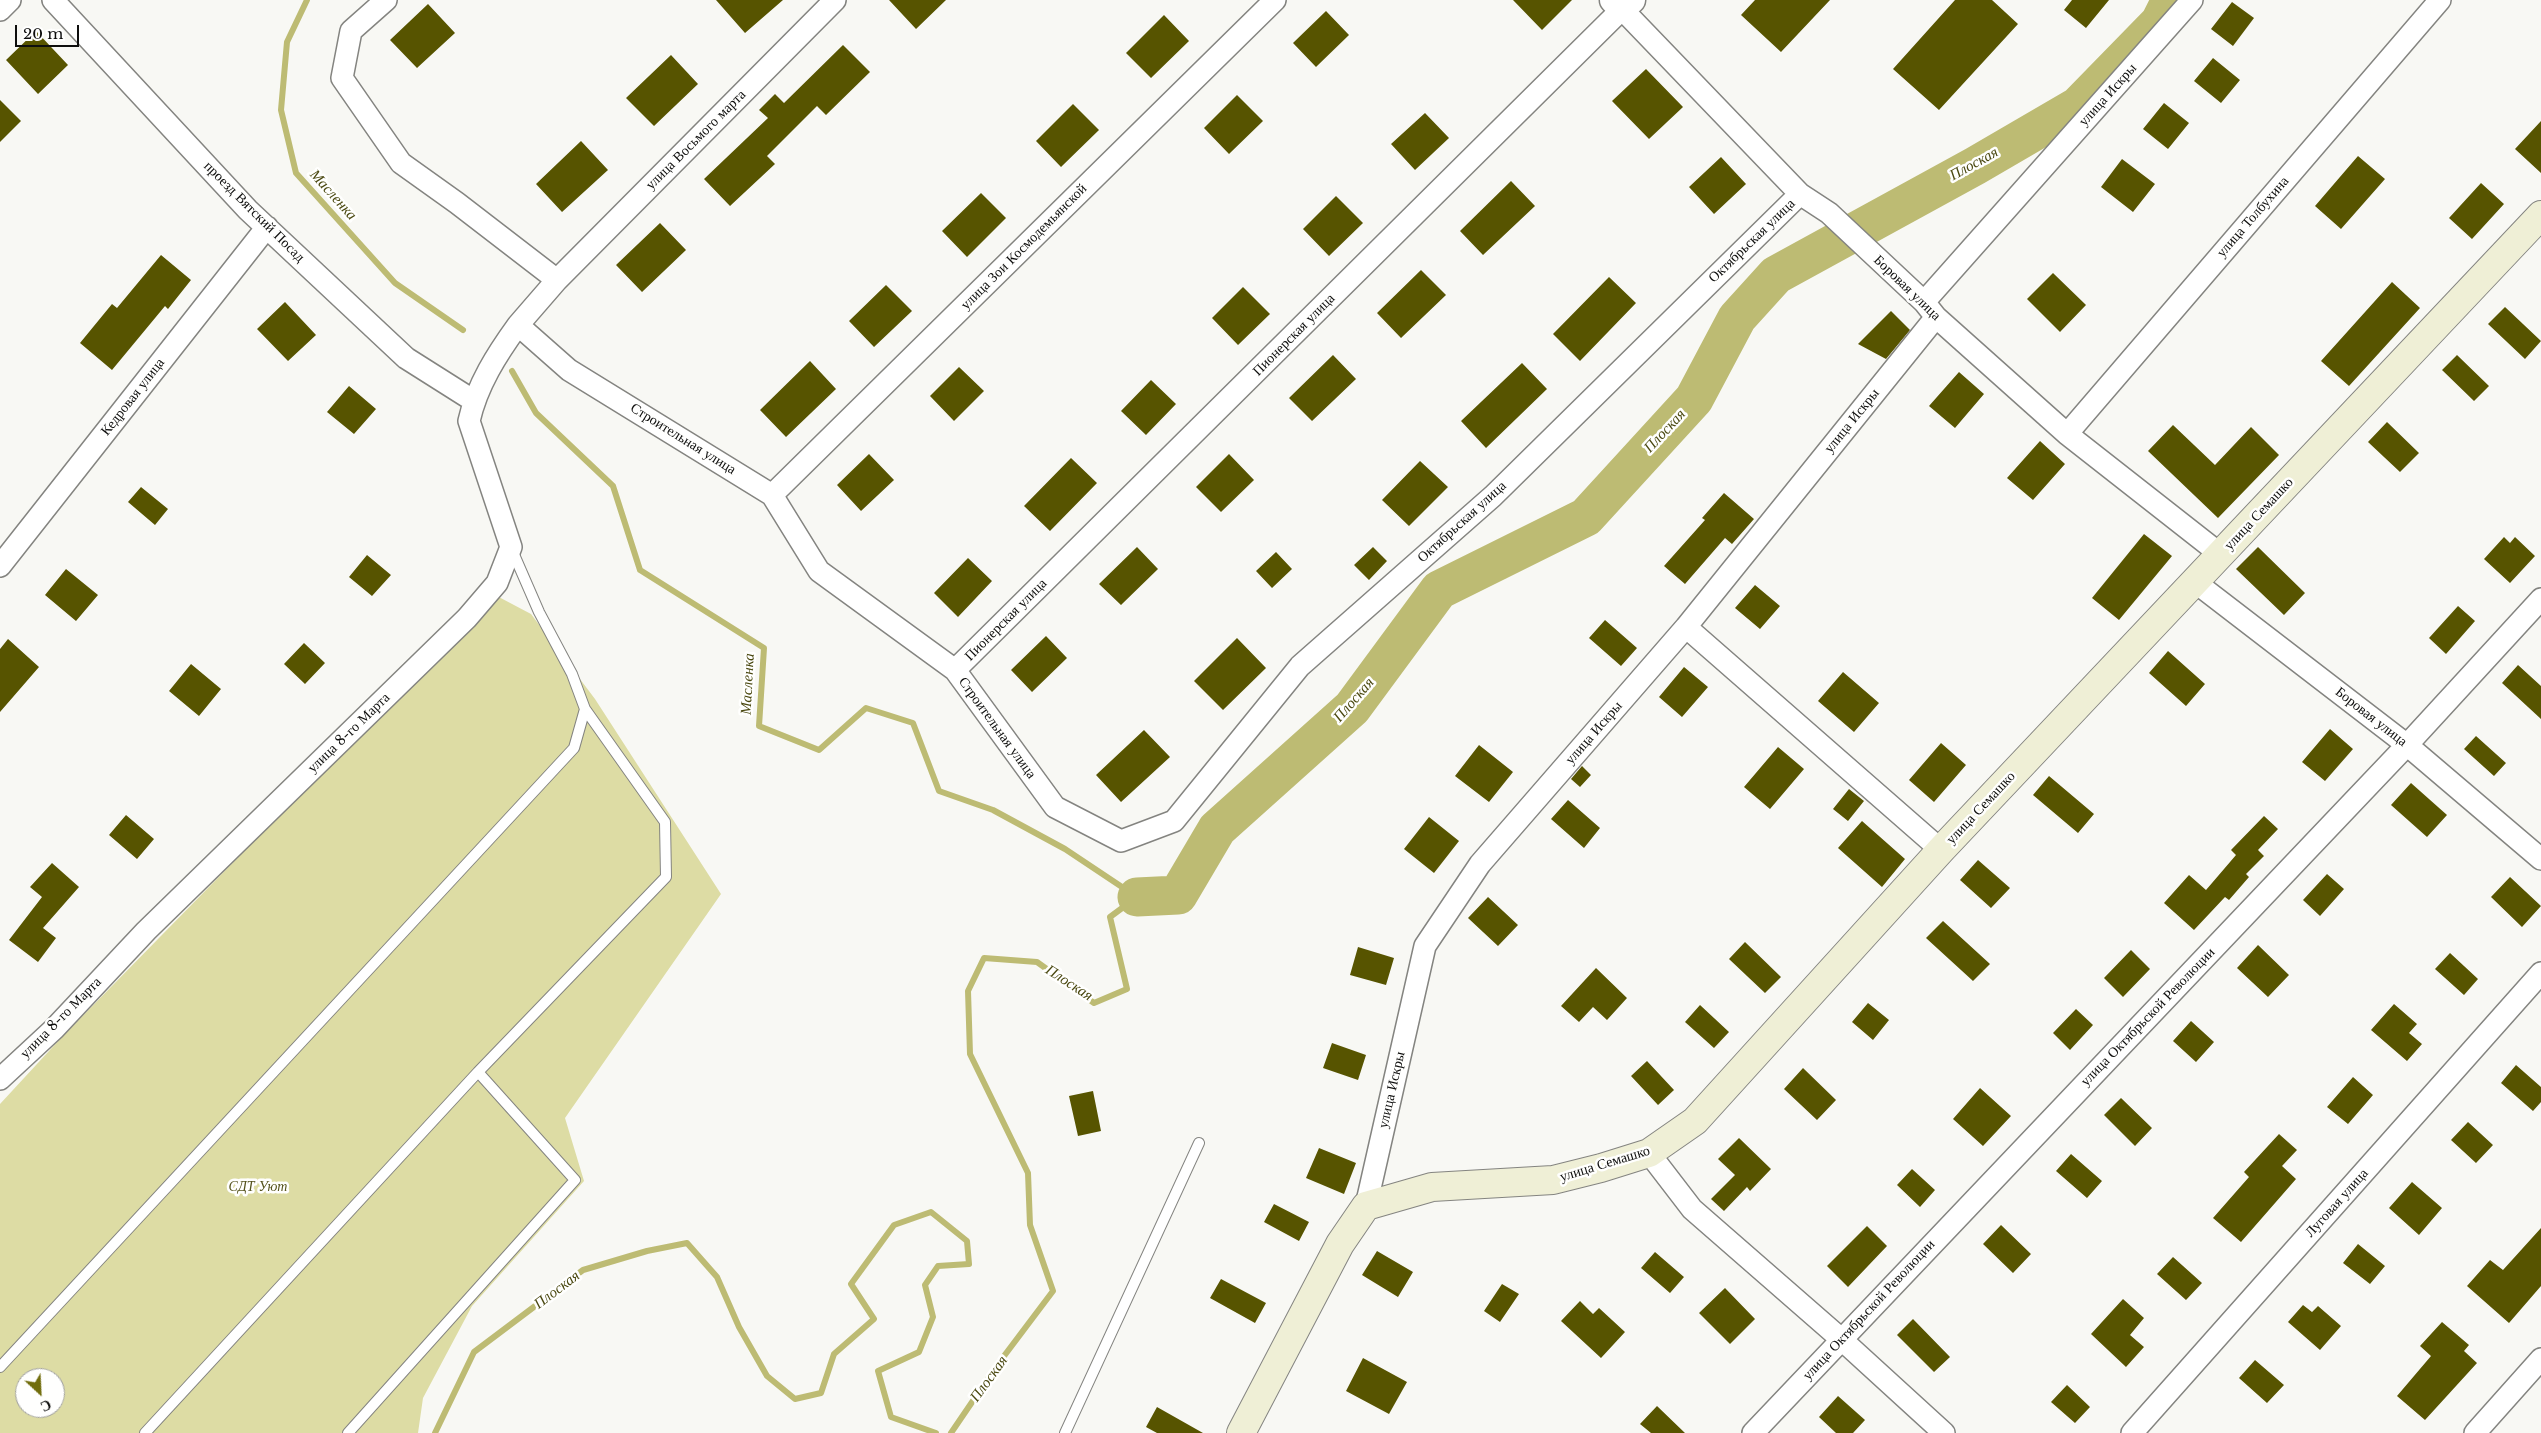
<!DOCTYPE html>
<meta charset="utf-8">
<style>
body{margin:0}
#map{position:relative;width:2541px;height:1433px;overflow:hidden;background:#f8f8f4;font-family:"Libre Baskerville",serif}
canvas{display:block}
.north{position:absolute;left:15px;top:1368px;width:50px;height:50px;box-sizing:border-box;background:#fffffe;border:1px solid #9f9f9e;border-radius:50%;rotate:155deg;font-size:14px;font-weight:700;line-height:20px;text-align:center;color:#0e0e0d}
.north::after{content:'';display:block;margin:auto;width:18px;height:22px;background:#716d0c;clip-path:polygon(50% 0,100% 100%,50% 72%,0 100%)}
.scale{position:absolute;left:15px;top:25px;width:64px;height:22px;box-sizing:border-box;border:2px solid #0e0e0d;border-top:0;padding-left:6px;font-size:15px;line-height:18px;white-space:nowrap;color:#0e0e0d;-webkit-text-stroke:4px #fffffe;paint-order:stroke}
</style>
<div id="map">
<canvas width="2541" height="1433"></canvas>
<div class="north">С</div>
<div class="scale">20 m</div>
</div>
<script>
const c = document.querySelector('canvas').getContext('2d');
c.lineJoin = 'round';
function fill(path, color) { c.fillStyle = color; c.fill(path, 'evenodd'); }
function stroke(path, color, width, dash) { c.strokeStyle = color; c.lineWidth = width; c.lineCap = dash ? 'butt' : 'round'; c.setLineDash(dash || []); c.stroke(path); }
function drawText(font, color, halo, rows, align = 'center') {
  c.font = font + ' "Libre Baskerville",serif'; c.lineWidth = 5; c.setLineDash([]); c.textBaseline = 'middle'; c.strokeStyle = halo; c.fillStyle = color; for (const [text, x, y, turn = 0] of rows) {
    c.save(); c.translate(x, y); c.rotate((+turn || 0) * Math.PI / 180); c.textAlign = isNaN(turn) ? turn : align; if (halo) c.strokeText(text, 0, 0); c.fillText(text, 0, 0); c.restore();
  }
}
const green = new Path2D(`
 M 495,595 L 531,614 L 595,699 L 721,894 L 565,1118 L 584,1181 L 472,1306 L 423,1398 L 418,1433 L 0,1433 L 0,1104 L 61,1038 ZM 25,1378 L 55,1378 L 55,1408 L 25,1408 Z`);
const stream = new Path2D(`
 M 307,0 L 287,42 L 281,110 L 296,173 L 395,283 L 463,330
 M 512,371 L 536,413 L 613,486 L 640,570 L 764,648 L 759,726 L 819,750 L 866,708 L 913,723 L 939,791 L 993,810 L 1065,849 L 1137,897 L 1110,917 L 1127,989 L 1094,1003 L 1037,962 L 984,958 L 968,991 L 970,1054 L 1028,1173 L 1030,1225 L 1053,1291 L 998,1364 L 951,1433
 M 435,1433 L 474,1352 L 583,1270 L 647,1251 L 687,1243 L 717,1277 L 739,1327 L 767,1376 L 795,1399 L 821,1393 L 834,1354 L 874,1319 L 851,1284 L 894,1225 L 931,1212 L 967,1241 L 969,1264 L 938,1266 L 925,1285 L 933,1317 L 919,1352 L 878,1371 L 891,1417 L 936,1433`);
const river = new Path2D(`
 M 1137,897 L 1178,895 L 1217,829 L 1352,708 L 1439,590 L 1586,517 L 1694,399 L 1737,318 L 1776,275 L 1975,166 L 2078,106 L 2160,22 L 2171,0`);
const building = new Path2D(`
 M 716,0 L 783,0 L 745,33 Z
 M 889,0 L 946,0 L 916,29 Z
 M 1513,0 L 1572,0 L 1542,30 Z
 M 1755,0 L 1830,0 L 1781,52 L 1741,15 Z
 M 1955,0 L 1992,0 L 2018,24 L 1939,110 L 1893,69 Z
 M 2072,0 L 2109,0 L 2086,28 L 2064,10 Z
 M 2232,2 L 2254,18 L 2233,46 L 2211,29 Z
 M 428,4 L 455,33 L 417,68 L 390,40 Z
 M 1326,11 L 1349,35 L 1316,67 L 1293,43 Z
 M 1164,15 L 1189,41 L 1151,78 L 1126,53 Z
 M 36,31 L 68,65 L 38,94 L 6,60 Z
 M 843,45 L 870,72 L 826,115 L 817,106 L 767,156 L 775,164 L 730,206 L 704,179 L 768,118 L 759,110 L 775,94 L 784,103 Z
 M 671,55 L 698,84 L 654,126 L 626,98 Z
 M 2213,58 L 2240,80 L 2221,103 L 2194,81 Z
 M 1646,69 L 1683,107 L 1649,139 L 1612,101 Z
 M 1237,95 L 1263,121 L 1229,154 L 1204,128 Z
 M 0,100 L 21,121 L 0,142 Z
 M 2164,103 L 2189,123 L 2168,149 L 2143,129 Z
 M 1073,104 L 1099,130 L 1061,167 L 1036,141 Z
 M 1425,113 L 1449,138 L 1415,170 L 1391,144 Z
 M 2541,121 L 2541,173 L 2515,149 Z
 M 581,141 L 608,170 L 562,212 L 536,184 Z
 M 2358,156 L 2385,179 L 2341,229 L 2315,206 Z
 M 1721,157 L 1746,184 L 1714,214 L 1689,187 Z
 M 2122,159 L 2155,184 L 2133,212 L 2101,187 Z
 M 1511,181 L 1535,206 L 1483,255 L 1460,231 Z
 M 2481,183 L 2504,204 L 2472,239 L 2449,218 Z
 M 981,193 L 1006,218 L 967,257 L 942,231 Z
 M 1336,196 L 1363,223 L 1329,256 L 1303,229 Z
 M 660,223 L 686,250 L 642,292 L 616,265 Z
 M 161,255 L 191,280 L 168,309 L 165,306 L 112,370 L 80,343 L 112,304 L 117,308 Z
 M 1421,270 L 1446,295 L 1401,338 L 1377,313 Z
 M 2053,273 L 2086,305 L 2060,332 L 2027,299 Z
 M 1609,277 L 1636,303 L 1580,361 L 1553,334 Z
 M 2392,282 L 2420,308 L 2349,386 L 2321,361 Z
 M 886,285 L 912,311 L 874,347 L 849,321 Z
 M 1243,287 L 1270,314 L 1238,345 L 1212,318 Z
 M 285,302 L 316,335 L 288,361 L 257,329 Z
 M 2505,307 L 2541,341 L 2525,359 L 2488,324 Z
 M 1891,311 L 1910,330 L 1886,359 L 1858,344 Z
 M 1333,355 L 1356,379 L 1312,421 L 1289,398 Z
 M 2457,355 L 2489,386 L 2474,401 L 2442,370 Z
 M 810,361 L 836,389 L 786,437 L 760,410 Z
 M 1522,363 L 1547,389 L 1486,448 L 1461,421 Z
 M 959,367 L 984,391 L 954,421 L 930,396 Z
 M 1959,372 L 1984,394 L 1955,428 L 1929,406 Z
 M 1151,380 L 1176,404 L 1146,435 L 1121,411 Z
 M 349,386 L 376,409 L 354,434 L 327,412 Z
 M 2387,422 L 2419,453 L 2400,472 L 2368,442 Z
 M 2173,425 L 2215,465 L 2251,427 L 2279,455 L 2218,518 L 2148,451 Z
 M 2040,441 L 2065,464 L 2033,500 L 2007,478 Z
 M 869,454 L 894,480 L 861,511 L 837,485 Z
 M 1229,454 L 1254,480 L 1221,512 L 1196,487 Z
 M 1071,458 L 1097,483 L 1050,531 L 1024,506 Z
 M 1420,461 L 1448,487 L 1409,526 L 1382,500 Z
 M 141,487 L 168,509 L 155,525 L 128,502 Z
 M 1724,493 L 1754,519 L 1732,544 L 1725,538 L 1685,584 L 1664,566 L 1705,520 L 1702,518 Z
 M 2144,534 L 2172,556 L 2119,620 L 2092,598 Z
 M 2504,537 L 2510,543 L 2515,537 L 2535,556 L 2510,583 L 2484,559 Z
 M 1137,547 L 1158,569 L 1121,605 L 1099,584 Z
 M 1373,547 L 1387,561 L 1369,580 L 1354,565 Z
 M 2258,547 L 2305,593 L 2284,615 L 2236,569 Z
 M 1276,552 L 1292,569 L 1272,588 L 1256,571 Z
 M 367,555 L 391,575 L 372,596 L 349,577 Z
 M 968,558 L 992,581 L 958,617 L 934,593 Z
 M 66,569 L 98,595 L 76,621 L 45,595 Z
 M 1755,585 L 1780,606 L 1760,629 L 1735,608 Z
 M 2458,606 L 2475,621 L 2446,654 L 2429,638 Z
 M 1605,620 L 1637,648 L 1621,666 L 1589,638 Z
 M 1046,636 L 1067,658 L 1032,692 L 1011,670 Z
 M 1237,638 L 1266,668 L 1223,710 L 1194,681 Z
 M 8,639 L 39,667 L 0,712 L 0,649 Z
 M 304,643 L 325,663 L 305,684 L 284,664 Z
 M 2168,651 L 2205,684 L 2186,706 L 2149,673 Z
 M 191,664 L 221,689 L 199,716 L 169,691 Z
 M 2518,665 L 2541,686 L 2541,719 L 2502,683 Z
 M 1684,667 L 1708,687 L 1682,717 L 1659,697 Z
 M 1843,672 L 1879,703 L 1854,732 L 1818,701 Z
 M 2330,729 L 2353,749 L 2325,781 L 2302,762 Z
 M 1144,730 L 1170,757 L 1121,802 L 1096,775 Z
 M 2476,736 L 2506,763 L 2494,776 L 2464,749 Z
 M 1941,743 L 1966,765 L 1934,802 L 1909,780 Z
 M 1479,745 L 1513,772 L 1489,802 L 1455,776 Z
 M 1778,747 L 1804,769 L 1770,809 L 1744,787 Z
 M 1582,766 L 1591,775 L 1580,787 L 1571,779 Z
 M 2049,776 L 2094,814 L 2078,833 L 2033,795 Z
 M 2411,783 L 2447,815 L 2427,837 L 2391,805 Z
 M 1849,789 L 1864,801 L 1848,821 L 1833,809 Z
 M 1568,800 L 1600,828 L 1584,848 L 1551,819 Z
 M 126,815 L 154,839 L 137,859 L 109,835 Z
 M 2264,816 L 2278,829 L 2258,850 L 2264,856 L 2246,874 L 2249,877 L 2229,900 L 2225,897 L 2194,930 L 2164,903 L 2189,875 L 2206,890 L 2236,855 L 2231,850 Z
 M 1429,817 L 1459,841 L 1434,873 L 1404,849 Z
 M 1862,821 L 1905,859 L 1882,887 L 1838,848 Z
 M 1978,860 L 2010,888 L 1991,908 L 1960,880 Z
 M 52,863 L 79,887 L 43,928 L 56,938 L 38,962 L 9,940 L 42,897 L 30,887 Z
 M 2327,874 L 2344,889 L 2320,916 L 2303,900 Z
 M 2510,877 L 2541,906 L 2522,927 L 2491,897 Z
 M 1488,897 L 1518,925 L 1498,946 L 1468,918 Z
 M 1943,921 L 1990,964 L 1973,981 L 1926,938 Z
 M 1745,942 L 1781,977 L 1765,993 L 1729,959 Z
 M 2258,945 L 2289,975 L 2268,997 L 2237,968 Z
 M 1358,947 L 1394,958 L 1386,985 L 1350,975 Z
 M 2131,950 L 2150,969 L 2123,997 L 2104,978 Z
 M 2450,953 L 2478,979 L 2464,995 L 2435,969 Z
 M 1596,968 L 1627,998 L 1607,1020 L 1593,1007 L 1579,1022 L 1561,1006 Z
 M 1868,1003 L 1889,1020 L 1873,1040 L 1852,1022 Z
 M 2394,1004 L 2417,1024 L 2409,1033 L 2422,1044 L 2407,1061 L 2371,1030 Z
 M 1700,1005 L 1729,1032 L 1714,1048 L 1685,1022 Z
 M 2076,1009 L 2093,1025 L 2070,1050 L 2053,1033 Z
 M 2191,1021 L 2214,1042 L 2196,1062 L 2173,1041 Z
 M 1332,1043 L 1366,1055 L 1358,1080 L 1323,1068 Z
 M 1647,1061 L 1674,1090 L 1658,1105 L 1631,1076 Z
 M 2516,1065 L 2541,1087 L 2541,1102 L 2533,1111 L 2501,1083 Z
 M 1803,1068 L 1836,1100 L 1817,1120 L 1784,1089 Z
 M 2353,1077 L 2373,1095 L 2348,1124 L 2327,1107 Z
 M 1980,1088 L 2011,1116 L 1983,1146 L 1953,1119 Z
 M 1093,1091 L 1101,1131 L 1078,1136 L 1069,1096 Z
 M 2121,1098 L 2152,1128 L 2135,1146 L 2104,1115 Z
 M 2468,1122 L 2493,1145 L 2476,1163 L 2451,1140 Z
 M 2279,1134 L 2297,1150 L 2282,1166 L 2296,1179 L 2241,1242 L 2213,1218 L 2249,1177 L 2244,1172 Z
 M 1739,1138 L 1771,1169 L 1750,1191 L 1747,1187 L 1724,1211 L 1711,1199 L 1735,1175 L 1718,1159 Z
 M 1319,1148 L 1356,1163 L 1344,1194 L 1306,1178 Z
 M 2071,1154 L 2102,1181 L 2087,1198 L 2056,1171 Z
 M 1912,1169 L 1935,1190 L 1920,1207 L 1897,1185 Z
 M 2412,1182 L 2442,1208 L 2419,1235 L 2389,1208 Z
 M 1274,1204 L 1309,1222 L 1299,1241 L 1264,1222 Z
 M 2001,1225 L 2031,1254 L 2013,1273 L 1983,1244 Z
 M 1867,1226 L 1887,1246 L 1848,1287 L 1827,1266 Z
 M 2541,1228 L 2541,1286 L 2509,1323 L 2467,1286 L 2490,1260 L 2503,1270 Z
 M 2358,1244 L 2385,1266 L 2370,1284 L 2343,1263 Z
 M 1377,1251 L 1413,1272 L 1398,1297 L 1362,1275 Z
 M 1655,1252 L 1684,1277 L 1670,1293 L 1641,1268 Z
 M 2173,1257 L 2202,1283 L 2186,1300 L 2157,1274 Z
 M 1221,1279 L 1266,1303 L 1255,1323 L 1210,1298 Z
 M 1502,1284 L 1519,1294 L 1500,1322 L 1484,1311 Z
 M 1725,1288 L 1755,1319 L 1730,1344 L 1699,1313 Z
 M 2123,1299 L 2144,1318 L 2130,1335 L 2144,1347 L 2126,1367 L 2091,1334 Z
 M 1580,1301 L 1593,1314 L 1599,1308 L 1625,1332 L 1601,1358 L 1561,1321 Z
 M 2303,1305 L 2312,1312 L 2318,1306 L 2341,1326 L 2320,1350 L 2288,1322 Z
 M 1913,1319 L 1950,1357 L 1934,1372 L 1897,1335 Z
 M 2442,1322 L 2469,1345 L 2464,1351 L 2477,1363 L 2425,1420 L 2397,1396 L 2431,1356 L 2420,1346 Z
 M 1363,1358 L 1407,1382 L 1389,1414 L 1346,1391 Z
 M 2255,1360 L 2284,1385 L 2267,1403 L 2239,1378 Z
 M 2067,1385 L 2090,1407 L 2075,1423 L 2051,1402 Z
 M 1838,1396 L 1865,1420 L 1853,1433 L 1836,1433 L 1819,1417 Z
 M 1657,1406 L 1685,1433 L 1651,1433 L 1640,1424 Z
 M 1157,1407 L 1203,1433 L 1157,1433 L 1146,1427 Z`);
const service = new Path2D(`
 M 0,1367 L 574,748 L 585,709 L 572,674 L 539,612 L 512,550
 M 145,1433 L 478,1072
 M 348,1433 L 575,1180 L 478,1072 L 666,877 L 665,822 L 585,709
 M 1065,1433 L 1199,1143`);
const minor = new Path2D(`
 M 53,0 L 248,210 L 406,358 L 474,401
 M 386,0 L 351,31 L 342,78 L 401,163 L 457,203 L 557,280 L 518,325 L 569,370 L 772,495 L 819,571 L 955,670 L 1055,807 L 1121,841 L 1174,821 L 1300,666 L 1493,496 L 1800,194
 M 0,10 L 10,0
 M 557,280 L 835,0
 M 1924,302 L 2192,0
 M 2067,434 L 2440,0
 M 772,495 L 1275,0
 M 0,566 L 267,227
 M 2195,582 L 2407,745 L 2541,859
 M 1686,627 L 1941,850
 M 955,670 L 1622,9 L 1800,194 L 1829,213 L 1924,302 L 1936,317 L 2067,434 L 2220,554
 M 0,1079 L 54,1029 L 146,931 L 467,618 L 497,583 L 511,547 L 469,421 C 477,385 497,354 518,325
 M 1649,1153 L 1692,1209 L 1841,1339 L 1944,1433
 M 1366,1206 L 1425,946 L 1480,864 L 1686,627 L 1936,317
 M 1753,1433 L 2407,745 L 2541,599
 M 2132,1433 L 2541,973
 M 2475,1433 L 2541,1359`);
const tertiary = new Path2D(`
 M 1613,0 L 1622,9 L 1632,0`);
const secondary = new Path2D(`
 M 1241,1433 L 1340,1244 L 1366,1206 L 1432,1187 L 1553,1180 L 1601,1168 L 1649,1153 L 1695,1121 L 1941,850 L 2541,215`);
const streetNames = [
 ["улица Искры",2108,95,-48],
 ["улица Восьмого марта",696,140,-45],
 ["проезд Вятский Посад",254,212,45],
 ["улица Толбухина",2253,217,-49],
 ["Октябрьская улица",1752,241,-44],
 ["улица Зои Космодемьянской",1024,247,-45],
 ["Боровая улица",1907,288,44],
 ["Пионерская улица",1294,335,-45],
 ["Кедровая улица",133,397,-52],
 ["улица Искры",1852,421,-51],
 ["Строительная улица",683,439,32],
 ["улица Семашко",2259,514,-47],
 ["Октябрьская улица",1462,522,-42],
 ["Пионерская улица",1006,620,-45],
 ["Боровая улица",2371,717,38],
 ["Строительная улица",997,728,54],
 ["улица 8-го Марта",349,733,-44],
 ["улица Искры",1594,733,-49],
 ["улица Семашко",1981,808,-47],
 ["улица Октябрьской Революции",2148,1017,-46],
 ["улица 8-го Марта",61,1018,-45],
 ["улица Искры",1392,1090,-77],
 ["улица Семашко",1605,1164,-17],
 ["Луговая улица",2337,1203,-48],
 ["улица Октябрьской Революции",1869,1310,-47]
];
const parkNames = [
 ["СДТ Уют",258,1187]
];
const waterNames = [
 ["Плоская",1974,164,-29],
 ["Масленка",333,195,48],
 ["Плоская",1665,431,-47],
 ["Масленка",748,684,-87],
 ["Плоская",1354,700,-49],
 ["Плоская",1069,983,33],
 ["Плоская",557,1290,-37],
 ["Плоская",989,1379,-54]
];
fill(green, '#dddca4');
stroke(stream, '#bdbb73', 6);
stroke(river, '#bdbb73', 39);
fill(building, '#575400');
stroke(service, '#848480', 12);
stroke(minor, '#848480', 24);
stroke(tertiary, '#848480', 29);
stroke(secondary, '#848480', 30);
stroke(service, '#fff', 10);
stroke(minor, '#fff', 21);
stroke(tertiary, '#fff', 26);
stroke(secondary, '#efefd6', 28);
drawText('14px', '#0e0e0d', '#fffffe', streetNames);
drawText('italic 14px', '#55531d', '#fffffe', parkNames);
drawText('italic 15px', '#4a4810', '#fffffe', waterNames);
</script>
